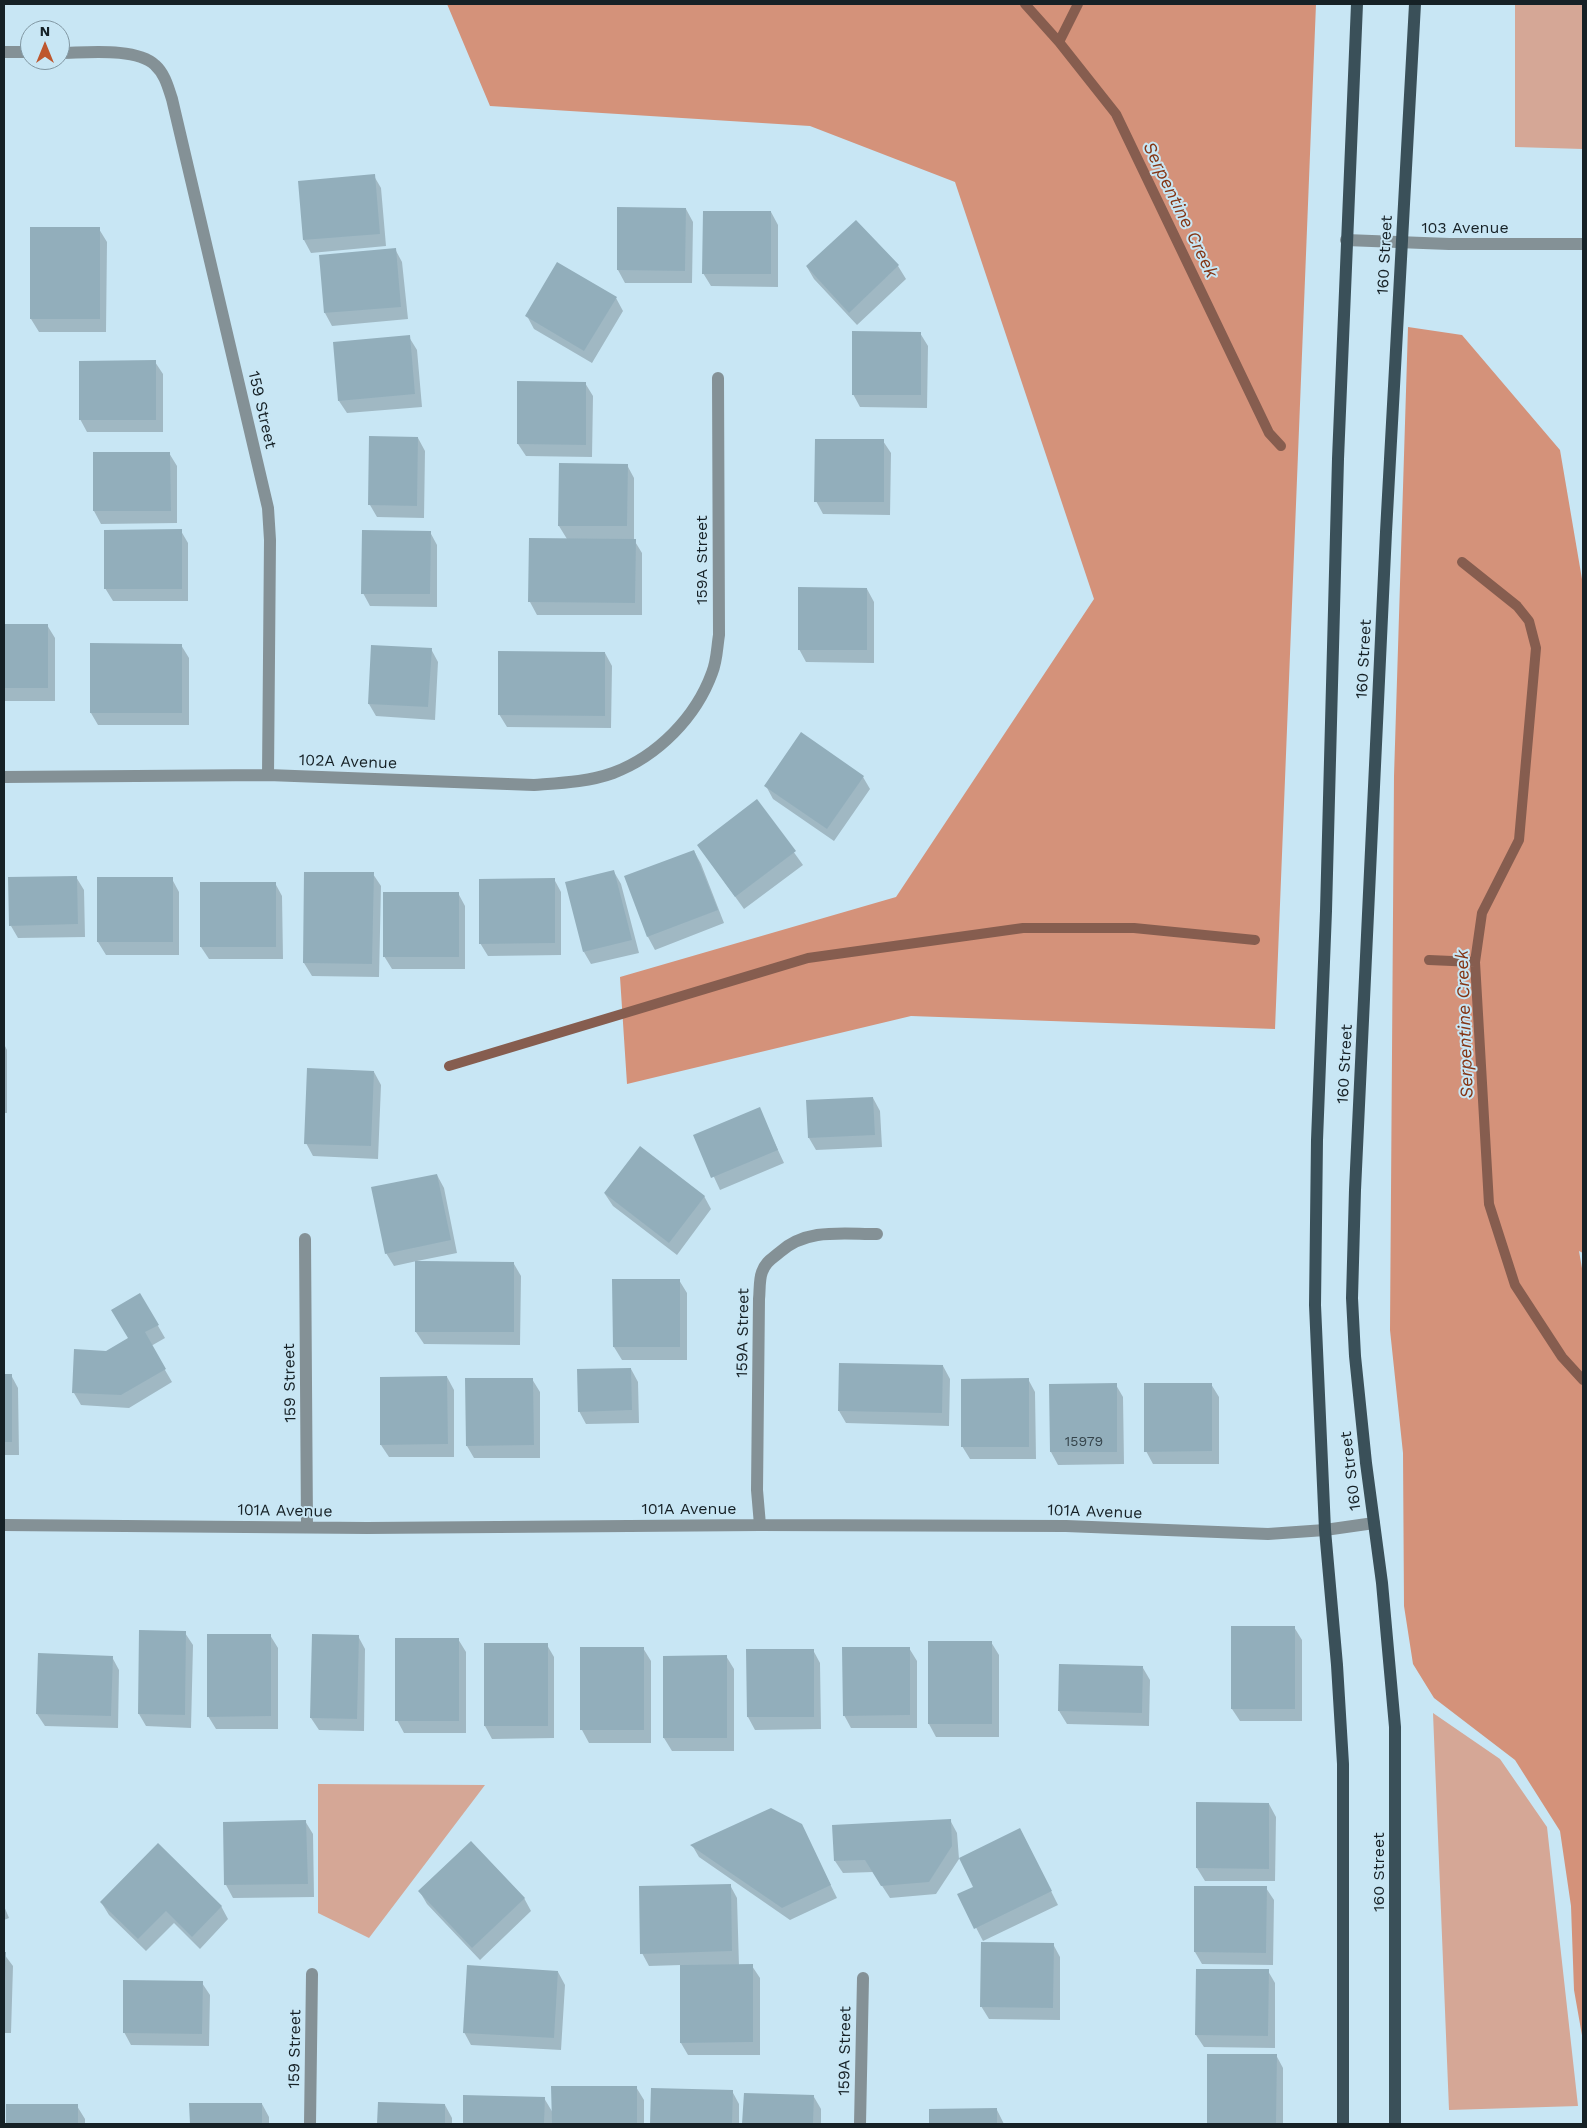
<!DOCTYPE html>
<style>
body{margin:0}
#map{position:relative;width:1587px;height:2128px;overflow:hidden;background:#c8e6f4;font-family:"Work Sans",sans-serif}
canvas{display:block}
.frame{position:absolute;inset:0;border:5px solid #162126;pointer-events:none}
.north{position:absolute;left:20px;top:20px;width:50px;height:50px;box-sizing:border-box;background:#c8e6f4;border:1px solid #8197a2;border-radius:50%;rotate:0deg;font-size:14px;font-weight:700;line-height:20px;text-align:center;color:#162126}
.north::after{content:'';display:block;margin:auto;width:18px;height:22px;background:#be572e;clip-path:polygon(50% 0,100% 100%,50% 72%,0 100%)}
</style>
<div id="map">
<canvas width="1587" height="2128"></canvas>
<div class="frame"></div>
<div class="north">N</div>
</div>
<script>
const c = document.querySelector('canvas').getContext('2d');
c.lineJoin = 'round';
function fill(path, color) { c.fillStyle = color; c.fill(path, 'evenodd'); }
function stroke(path, color, width, dash) { c.strokeStyle = color; c.lineWidth = width; c.lineCap = dash ? 'butt' : 'round'; c.setLineDash(dash || []); c.stroke(path); }
function drawText(font, color, halo, rows, align = 'center') {
  c.font = font + ' "Work Sans",sans-serif'; c.lineWidth = 4; c.setLineDash([]); c.textBaseline = 'middle'; c.strokeStyle = halo; c.fillStyle = color; for (const [text, x, y, turn = 0] of rows) {
    c.save(); c.translate(x, y); c.rotate((+turn || 0) * Math.PI / 180); c.textAlign = isNaN(turn) ? turn : align; if (halo) c.strokeText(text, 0, 0); c.fillText(text, 0, 0); c.restore();
  }
}
const green = new Path2D(`
 M 1515,4 L 1583,4 L 1583,149 L 1515,147 Z
 M 1433,1713 L 1500,1759 L 1547,1827 L 1578,2106 L 1449,2110 Z
 M 318,1784 L 485,1785 L 369,1938 L 318,1913 Z`);
const forest = new Path2D(`
 M 447,4 L 1316,4 L 1275,1029 L 911,1016 L 627,1084 L 620,977 L 896,897 L 1094,599 L 955,182 L 810,126 L 490,106 Z
 M 1408,327 L 1462,335 L 1560,450 L 1583,585 L 1583,1253 L 1579,1251 L 1583,1274 L 1583,2041 L 1574,1990 L 1571,1906 L 1560,1831 L 1515,1760 L 1434,1698 L 1413,1664 L 1404,1606 L 1403,1453 L 1390,1330 L 1394,776 Z`);
const shadow = new Path2D(`
 M 374,176 L 381,188 L 386,246 L 311,253 L 304,240 L 299,182 Z
 M 618,208 L 686,209 L 693,222 L 692,283 L 625,283 L 618,270 Z
 M 771,212 L 778,225 L 778,287 L 711,286 L 703,273 Z
 M 856,221 L 898,266 L 906,279 L 857,325 L 814,279 L 807,267 Z
 M 99,229 L 107,242 L 106,332 L 39,332 L 31,319 Z
 M 395,249 L 402,262 L 408,319 L 332,326 L 325,313 L 320,256 Z
 M 616,298 L 623,311 L 592,363 L 534,329 L 527,316 Z
 M 920,333 L 928,346 L 927,408 L 860,407 L 853,394 Z
 M 409,337 L 417,350 L 422,407 L 347,413 L 339,401 Z
 M 155,362 L 163,374 L 163,432 L 87,432 L 80,419 Z
 M 585,383 L 593,396 L 592,457 L 526,456 L 518,444 Z
 M 418,438 L 425,451 L 424,518 L 377,517 L 370,505 Z
 M 883,441 L 891,453 L 890,515 L 823,514 L 816,501 Z
 M 169,453 L 177,466 L 177,523 L 101,524 L 94,511 Z
 M 627,465 L 634,478 L 634,540 L 642,553 L 642,615 L 537,615 L 530,602 L 567,539 L 559,526 Z
 M 181,531 L 188,543 L 188,601 L 113,601 L 105,588 Z
 M 430,532 L 437,545 L 437,607 L 370,606 L 363,593 Z
 M 867,589 L 874,602 L 874,663 L 806,662 L 799,649 Z
 M 4,625 L 47,625 L 55,638 L 55,701 L 4,701 Z
 M 181,645 L 189,658 L 189,725 L 98,725 L 91,713 Z
 M 431,649 L 438,662 L 435,720 L 376,716 L 369,704 Z
 M 605,653 L 612,666 L 611,728 L 507,727 L 499,714 Z
 M 863,777 L 870,789 L 834,841 L 773,799 L 766,786 Z
 M 757,801 L 803,865 L 744,909 L 698,845 Z
 M 694,851 L 701,864 L 724,923 L 655,950 L 648,937 L 625,877 Z
 M 614,872 L 621,884 L 639,953 L 591,964 L 584,952 Z
 M 306,873 L 373,874 L 381,886 L 379,977 L 312,976 L 304,963 Z
 M 76,877 L 84,890 L 85,937 L 18,938 L 11,926 Z
 M 98,879 L 172,879 L 179,892 L 179,955 L 106,955 L 98,942 Z
 M 554,879 L 561,892 L 561,955 L 488,956 L 480,943 Z
 M 275,883 L 282,896 L 283,959 L 209,959 L 201,947 Z
 M 458,893 L 465,906 L 465,969 L 392,969 L 384,956 Z
 M 4,1044 L 7,1050 L 7,1113 L 4,1113 Z
 M 374,1072 L 381,1085 L 378,1159 L 313,1156 L 306,1143 Z
 M 873,1098 L 880,1111 L 882,1147 L 816,1150 L 809,1138 Z
 M 759,1109 L 784,1163 L 720,1190 L 695,1136 Z
 M 437,1175 L 444,1188 L 457,1253 L 417,1261 L 514,1264 L 521,1276 L 520,1345 L 424,1344 L 416,1332 L 417,1261 L 394,1266 L 386,1253 Z
 M 605,1194 L 704,1196 L 711,1209 L 677,1255 L 613,1206 Z
 M 679,1280 L 687,1293 L 687,1360 L 622,1360 L 614,1347 Z
 M 140,1295 L 165,1338 L 151,1346 L 172,1382 L 129,1408 L 81,1405 L 74,1393 L 106,1352 L 129,1338 Z
 M 943,1366 L 950,1379 L 949,1426 L 846,1423 L 839,1411 Z
 M 631,1369 L 638,1382 L 639,1423 L 586,1424 L 579,1411 Z
 M 4,1375 L 11,1375 L 18,1388 L 19,1455 L 4,1455 Z
 M 447,1377 L 454,1390 L 454,1457 L 389,1457 L 381,1445 Z
 M 532,1379 L 540,1392 L 540,1458 L 474,1458 L 467,1446 Z
 M 1028,1379 L 1035,1392 L 1036,1459 L 970,1459 L 962,1446 Z
 M 1211,1384 L 1219,1397 L 1219,1464 L 1153,1464 L 1146,1451 Z
 M 1116,1385 L 1123,1397 L 1124,1464 L 1058,1465 L 1051,1452 Z
 M 1294,1627 L 1302,1640 L 1302,1721 L 1240,1721 L 1232,1709 Z
 M 185,1633 L 193,1645 L 191,1728 L 146,1726 L 139,1714 Z
 M 270,1635 L 278,1648 L 278,1729 L 216,1729 L 208,1716 Z
 M 358,1636 L 365,1649 L 364,1731 L 319,1730 L 311,1718 Z
 M 458,1639 L 466,1652 L 466,1733 L 404,1733 L 397,1720 Z
 M 991,1642 L 999,1655 L 999,1737 L 936,1737 L 929,1724 Z
 M 485,1645 L 547,1645 L 554,1657 L 554,1738 L 492,1739 L 485,1726 Z
 M 643,1648 L 651,1661 L 651,1743 L 589,1743 L 582,1730 Z
 M 909,1648 L 917,1661 L 917,1728 L 851,1728 L 844,1715 Z
 M 813,1650 L 820,1663 L 821,1729 L 755,1730 L 748,1717 Z
 M 726,1656 L 734,1669 L 734,1751 L 672,1751 L 664,1738 Z
 M 112,1657 L 119,1670 L 118,1728 L 45,1726 L 37,1714 Z
 M 1143,1668 L 1150,1680 L 1149,1726 L 1067,1724 L 1059,1711 Z
 M 1269,1804 L 1276,1817 L 1275,1881 L 1205,1881 L 1197,1868 Z
 M 950,1820 L 957,1833 L 959,1859 L 936,1894 L 890,1898 L 873,1872 L 843,1873 L 835,1861 Z
 M 305,1821 L 313,1834 L 314,1897 L 233,1898 L 226,1885 Z
 M 801,1825 L 837,1898 L 790,1920 L 699,1857 L 692,1845 Z
 M 1020,1829 L 1058,1905 L 983,1941 L 959,1895 L 975,1887 Z
 M 730,1885 L 737,1898 L 739,1966 L 752,1966 L 760,1978 L 760,2055 L 688,2055 L 681,2043 L 681,1965 L 649,1966 L 642,1953 Z
 M 1266,1888 L 1274,1900 L 1273,1965 L 1202,1964 L 1195,1952 Z
 M 420,1892 L 524,1898 L 531,1911 L 480,1960 L 427,1904 Z
 M 101,1902 L 221,1906 L 228,1919 L 200,1949 L 174,1923 L 146,1951 L 109,1915 Z
 M 4,1906 L 9,1918 L 4,1920 Z
 M 1053,1944 L 1060,1957 L 1060,2020 L 989,2019 L 981,2006 Z
 M 4,1954 L 13,1966 L 11,2033 L 4,2033 Z
 M 1268,1971 L 1275,1983 L 1275,2048 L 1204,2047 L 1196,2035 Z
 M 558,1972 L 565,1985 L 561,2050 L 471,2045 L 464,2032 Z
 M 202,1983 L 210,1995 L 209,2046 L 131,2045 L 124,2032 Z
 M 1208,2055 L 1276,2055 L 1283,2068 L 1283,2124 L 1208,2124 Z
 M 636,2087 L 644,2100 L 644,2124 L 464,2124 L 464,2097 L 544,2098 L 553,2113 Z
 M 652,2089 L 732,2091 L 739,2104 L 739,2124 L 651,2124 Z
 M 745,2094 L 814,2097 L 821,2109 L 821,2124 L 744,2124 Z
 M 379,2103 L 445,2105 L 452,2118 L 452,2124 L 378,2124 Z
 M 191,2104 L 262,2104 L 269,2117 L 269,2124 L 191,2124 Z
 M 8,2105 L 77,2106 L 85,2119 L 85,2124 L 8,2124 Z
 M 930,2110 L 997,2110 L 1004,2124 L 930,2124 Z`);
const stream = new Path2D(`
 M 1025,4 L 1059,42 L 1116,114 L 1269,433 L 1281,446
 M 1059,42 L 1078,4
 M 1462,562 L 1517,606 L 1529,621 L 1536,648 L 1519,840 L 1482,913 L 1475,962 L 1489,1204 L 1515,1285 L 1562,1357 L 1583,1380
 M 1429,960 L 1475,962
 M 449,1066 L 808,958 L 1023,928 L 1134,928 L 1255,940`);
const building = new Path2D(`
 M 375,174 L 380,234 L 303,240 L 298,181 Z
 M 617,207 L 686,208 L 685,271 L 617,270 Z
 M 703,211 L 771,211 L 771,274 L 702,274 Z
 M 856,220 L 899,265 L 849,313 L 806,266 Z
 M 30,227 L 100,227 L 100,319 L 30,319 Z
 M 396,248 L 401,307 L 324,313 L 319,255 Z
 M 557,262 L 617,297 L 584,351 L 525,316 Z
 M 852,331 L 921,332 L 921,395 L 852,395 Z
 M 410,335 L 415,394 L 338,401 L 333,342 Z
 M 156,360 L 156,420 L 79,420 L 79,361 Z
 M 517,381 L 586,382 L 586,445 L 517,444 Z
 M 369,436 L 418,437 L 417,506 L 368,505 Z
 M 815,439 L 884,439 L 884,502 L 814,502 Z
 M 93,452 L 170,452 L 171,511 L 93,511 Z
 M 559,463 L 628,464 L 627,526 L 558,526 Z
 M 182,529 L 182,589 L 104,589 L 104,530 Z
 M 362,530 L 431,531 L 430,594 L 361,594 Z
 M 529,538 L 636,539 L 635,603 L 528,602 Z
 M 798,587 L 867,588 L 867,650 L 798,650 Z
 M 4,624 L 48,624 L 48,688 L 4,688 Z
 M 90,643 L 182,644 L 182,713 L 90,713 Z
 M 371,645 L 432,648 L 428,707 L 368,704 Z
 M 498,651 L 605,652 L 605,716 L 498,715 Z
 M 801,732 L 864,776 L 827,829 L 764,786 Z
 M 757,799 L 796,851 L 735,897 L 697,845 Z
 M 694,850 L 718,910 L 647,937 L 624,876 Z
 M 614,870 L 632,940 L 583,952 L 565,882 Z
 M 304,872 L 374,872 L 372,964 L 303,963 Z
 M 77,876 L 78,924 L 9,926 L 8,877 Z
 M 97,877 L 173,877 L 173,942 L 97,942 Z
 M 555,878 L 555,943 L 479,944 L 479,879 Z
 M 200,882 L 276,882 L 276,947 L 200,947 Z
 M 383,892 L 459,892 L 459,957 L 383,957 Z
 M 307,1068 L 374,1071 L 371,1146 L 304,1144 Z
 M 873,1097 L 875,1135 L 808,1138 L 806,1100 Z
 M 760,1107 L 778,1150 L 711,1178 L 693,1135 Z
 M 640,1146 L 705,1196 L 669,1243 L 604,1193 Z
 M 437,1174 L 451,1240 L 385,1254 L 371,1187 Z
 M 415,1261 L 514,1262 L 514,1332 L 415,1332 Z
 M 612,1279 L 680,1279 L 680,1347 L 613,1347 Z
 M 140,1293 L 159,1325 L 145,1332 L 166,1369 L 121,1395 L 72,1393 L 74,1349 L 106,1351 L 128,1338 L 111,1310 Z
 M 839,1363 L 943,1365 L 942,1413 L 838,1411 Z
 M 631,1368 L 632,1410 L 578,1412 L 577,1369 Z
 M 4,1374 L 12,1374 L 12,1442 L 4,1442 Z
 M 447,1376 L 448,1444 L 380,1445 L 380,1377 Z
 M 465,1378 L 533,1378 L 534,1445 L 466,1446 Z
 M 1029,1378 L 1029,1447 L 961,1447 L 961,1379 Z
 M 1117,1383 L 1117,1452 L 1050,1452 L 1049,1384 Z
 M 1144,1383 L 1212,1383 L 1212,1451 L 1144,1452 Z
 M 1231,1626 L 1295,1626 L 1295,1709 L 1231,1709 Z
 M 139,1630 L 186,1631 L 185,1715 L 138,1714 Z
 M 207,1634 L 271,1634 L 271,1716 L 207,1717 Z
 M 312,1634 L 359,1635 L 357,1719 L 310,1718 Z
 M 395,1638 L 459,1638 L 459,1721 L 395,1721 Z
 M 928,1641 L 992,1641 L 992,1724 L 928,1724 Z
 M 484,1643 L 548,1643 L 548,1726 L 484,1726 Z
 M 580,1647 L 644,1647 L 644,1730 L 580,1730 Z
 M 842,1647 L 910,1647 L 910,1715 L 843,1716 Z
 M 746,1649 L 814,1649 L 814,1717 L 747,1717 Z
 M 38,1653 L 113,1656 L 111,1716 L 36,1714 Z
 M 727,1655 L 727,1738 L 663,1738 L 663,1656 Z
 M 1059,1664 L 1143,1666 L 1142,1713 L 1058,1711 Z
 M 1196,1802 L 1269,1803 L 1269,1869 L 1196,1868 Z
 M 771,1808 L 802,1824 L 831,1885 L 782,1908 L 690,1845 Z
 M 951,1819 L 952,1846 L 929,1882 L 881,1886 L 865,1860 L 834,1861 L 832,1825 Z
 M 306,1820 L 308,1884 L 224,1885 L 223,1822 Z
 M 1020,1828 L 1052,1891 L 974,1929 L 957,1894 L 973,1887 L 959,1858 Z
 M 471,1841 L 525,1898 L 472,1948 L 418,1891 Z
 M 158,1843 L 222,1906 L 192,1937 L 166,1911 L 138,1939 L 100,1902 Z
 M 731,1884 L 732,1951 L 640,1954 L 639,1886 Z
 M 1194,1886 L 1267,1886 L 1266,1953 L 1194,1952 Z
 M 981,1942 L 1054,1943 L 1053,2008 L 980,2007 Z
 M 4,1952 L 6,1952 L 5,1982 L 4,1982 Z
 M 753,1964 L 753,2042 L 680,2043 L 680,1965 Z
 M 467,1965 L 558,1971 L 554,2038 L 463,2033 Z
 M 1196,1969 L 1269,1969 L 1268,2036 L 1195,2035 Z
 M 123,1980 L 203,1981 L 202,2034 L 123,2033 Z
 M 1207,2054 L 1277,2054 L 1276,2124 L 1207,2124 Z
 M 551,2086 L 637,2086 L 637,2124 L 552,2124 Z
 M 651,2088 L 733,2090 L 732,2124 L 650,2124 Z
 M 744,2093 L 814,2095 L 813,2124 L 742,2124 Z
 M 463,2095 L 545,2097 L 544,2124 L 463,2124 Z
 M 378,2102 L 445,2104 L 445,2124 L 377,2124 Z
 M 189,2103 L 262,2103 L 262,2124 L 190,2124 Z
 M 6,2104 L 78,2104 L 78,2124 L 6,2124 Z
 M 997,2108 L 997,2124 L 929,2124 L 929,2109 Z`);
const minor = new Path2D(`
 M 4,52 L 30,52
 M 60,53 C 85,53 136,47 155,65 C 165,74 168,87 172,99 L 268,508 L 270,540 L 268,775
 M 1346,240 L 1449,244 L 1583,244
 M 4,777 L 268,775 L 534,785 C 560,783 588,782 613,773 C 658,756 696,717 712,673 C 717,661 717,647 719,635 L 718,378
 M 305,1239 L 307,1527
 M 4,1525 L 367,1528 L 760,1525 L 1066,1526 L 1268,1534 L 1325,1530 L 1374,1523
 M 760,1525 L 757,1490 L 759,1299 C 760,1290 759,1280 762,1272 C 766,1261 772,1259 780,1252 C 807,1228 842,1234 877,1234
 M 310,2124 L 312,1974
 M 860,2124 L 863,1978`);
const major = new Path2D(`
 M 1343,2124 L 1343,1764 L 1337,1665 L 1325,1530 L 1315,1305 L 1317,1140 L 1326,911 L 1338,459 L 1357,4
 M 1395,2124 L 1395,1727 L 1382,1583 L 1366,1463 L 1355,1356 L 1352,1298 L 1355,1190 L 1386,532 L 1415,4`);
const numberNames = [
 ["15979",1084,1442]
];
const streetNames = [
 ["103 Avenue",1465,228],
 ["160 Street",1385,255,-87],
 ["159 Street",262,410,77],
 ["159A Street",702,560,-90],
 ["160 Street",1364,659,-87],
 ["102A Avenue",348,762,2],
 ["160 Street",1345,1064,-87],
 ["159A Street",743,1333,-89],
 ["159 Street",290,1383,-91],
 ["160 Street",1351,1471,-97],
 ["101A Avenue",689,1509],
 ["101A Avenue",285,1511,1],
 ["101A Avenue",1095,1512,2],
 ["160 Street",1379,1872,-90],
 ["159 Street",295,2049,-89],
 ["159A Street",845,2051,-89]
];
const waterNames = [
 ["Serpentine Creek",1180,210,64],
 ["Serpentine Creek",1465,1024,-92]
];
fill(green, '#d5a796');
fill(forest, '#d4927a');
fill(shadow, '#0003');
stroke(stream, '#865d4f', 10);
fill(building, '#92aebb');
stroke(minor, '#849196', 12);
stroke(major, '#3a5059', 12);
drawText('14px', '#35444b', null, numberNames);
drawText('16px', '#162126', '#c8e6f4', streetNames);
drawText('italic 18px', '#843514', '#c8e6f4', waterNames);
</script>
